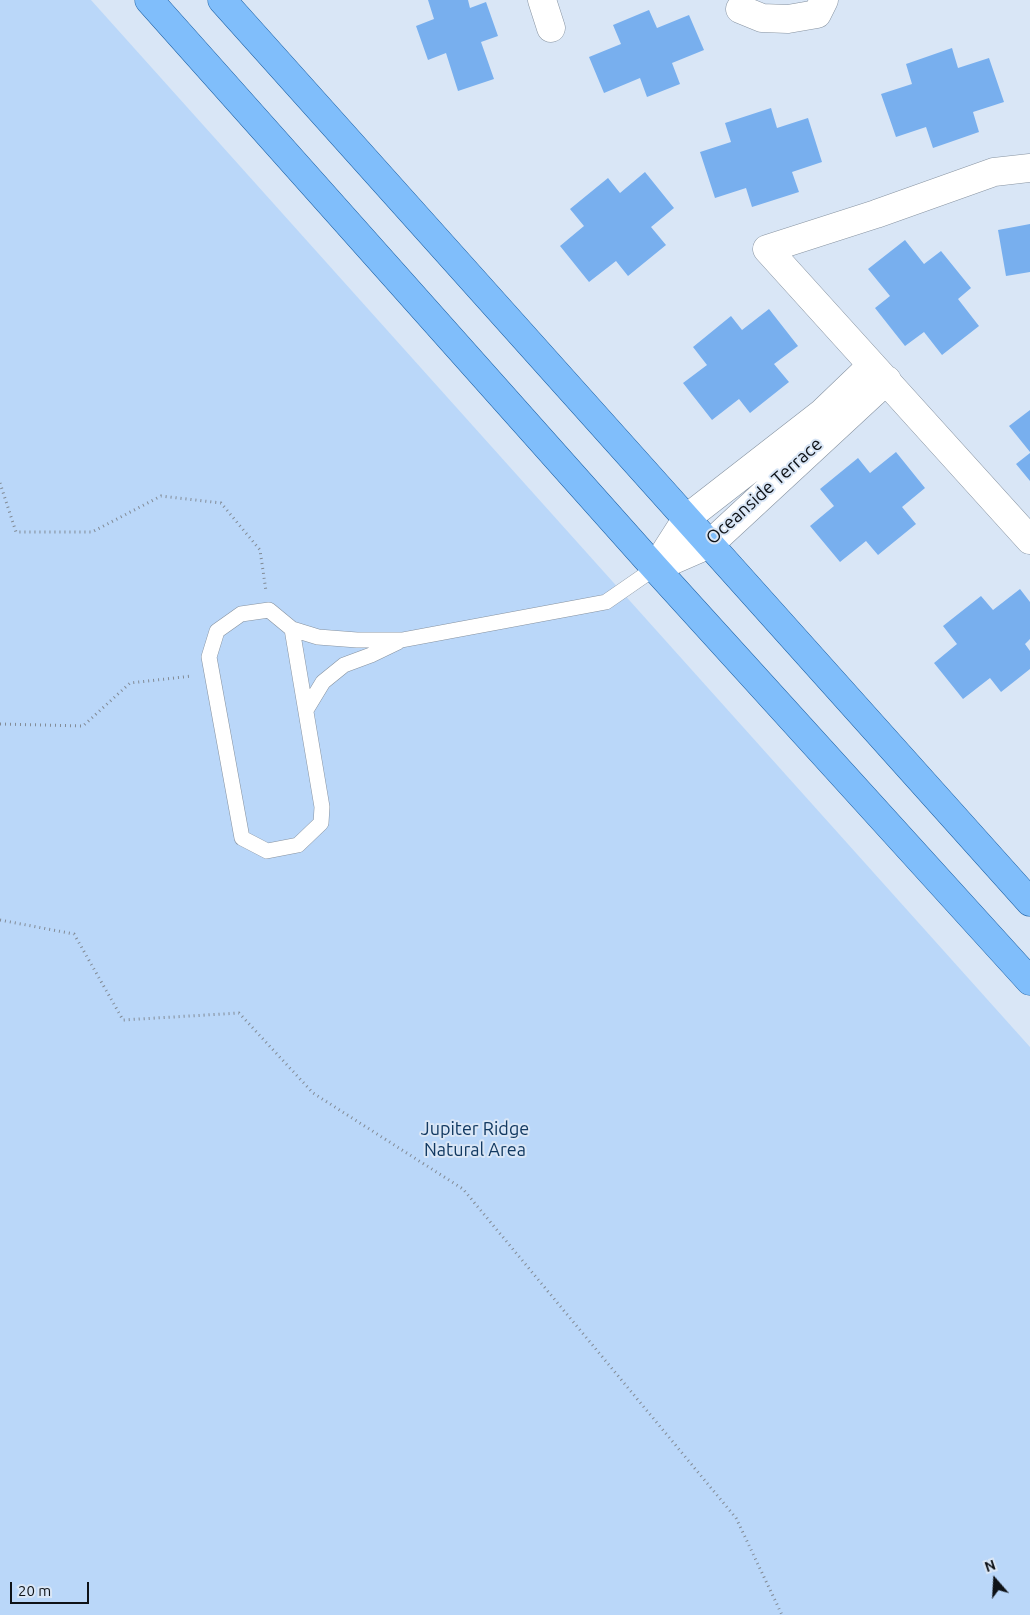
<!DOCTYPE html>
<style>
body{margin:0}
#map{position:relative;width:1030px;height:1615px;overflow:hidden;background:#d9e6f6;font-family:Ubuntu,sans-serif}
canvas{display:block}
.north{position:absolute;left:970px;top:1555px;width:50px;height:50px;-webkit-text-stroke:4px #d9e6f6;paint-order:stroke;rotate:341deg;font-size:14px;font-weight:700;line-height:20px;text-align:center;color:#0e1217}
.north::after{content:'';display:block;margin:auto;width:18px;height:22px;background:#0e1217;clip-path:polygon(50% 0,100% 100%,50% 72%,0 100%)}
.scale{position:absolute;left:10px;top:1582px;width:79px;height:22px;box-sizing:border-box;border:2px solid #0e1217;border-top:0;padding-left:6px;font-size:15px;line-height:18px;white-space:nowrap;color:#0e1217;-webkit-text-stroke:4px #d9e6f6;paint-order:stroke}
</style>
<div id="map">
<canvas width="1030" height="1615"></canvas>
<div class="north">N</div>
<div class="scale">20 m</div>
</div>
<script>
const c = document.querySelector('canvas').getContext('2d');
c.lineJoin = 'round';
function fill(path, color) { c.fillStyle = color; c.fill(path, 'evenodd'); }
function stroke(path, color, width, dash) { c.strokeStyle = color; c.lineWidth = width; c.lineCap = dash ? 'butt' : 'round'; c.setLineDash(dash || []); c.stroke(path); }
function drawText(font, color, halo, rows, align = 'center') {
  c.font = font + ' Ubuntu,sans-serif'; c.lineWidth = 4; c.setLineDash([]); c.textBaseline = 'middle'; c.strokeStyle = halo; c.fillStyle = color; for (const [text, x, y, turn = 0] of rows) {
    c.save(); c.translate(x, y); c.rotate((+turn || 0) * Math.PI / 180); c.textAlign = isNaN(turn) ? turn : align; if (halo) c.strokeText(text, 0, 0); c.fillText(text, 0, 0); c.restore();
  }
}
const green = new Path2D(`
 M 0,0 L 91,0 L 1030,1047 L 1030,1615 L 0,1615 Z`);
const building = new Path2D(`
 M 428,0 L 468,0 L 470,8 L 486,2 L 498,36 L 481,42 L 494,79 L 458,91 L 446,53 L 428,60 L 416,26 L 434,19 Z
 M 649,10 L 657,28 L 689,15 L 704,50 L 672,63 L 680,84 L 647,97 L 640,78 L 604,93 L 589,57 L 621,44 L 613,25 Z
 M 952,48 L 958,68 L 989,58 L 1004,102 L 973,112 L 979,132 L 933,148 L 926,127 L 896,137 L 881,94 L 912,84 L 906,64 Z
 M 771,108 L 777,128 L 808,118 L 822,162 L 792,172 L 799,192 L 752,207 L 746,188 L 715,198 L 700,152 L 731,142 L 725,123 Z
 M 645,172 L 674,208 L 651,227 L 666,245 L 628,276 L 616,261 L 589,282 L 560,246 L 584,226 L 570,209 L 608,178 L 620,193 Z
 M 1030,224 L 1030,272 L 1006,276 L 998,230 Z
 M 905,240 L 924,264 L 941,251 L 971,288 L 958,299 L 979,326 L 942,355 L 924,332 L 905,346 L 875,308 L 890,296 L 868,269 Z
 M 769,309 L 798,346 L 774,364 L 789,382 L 750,413 L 739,399 L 712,420 L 683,383 L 707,365 L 693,347 L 731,316 L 742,330 Z
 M 1030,410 L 1030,452 L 1009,426 Z
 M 896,452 L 925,488 L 902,507 L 916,524 L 878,555 L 866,541 L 840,562 L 810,526 L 834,506 L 820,489 L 858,458 L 870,473 Z
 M 1030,453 L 1030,481 L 1016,464 Z
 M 1020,589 L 1030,602 L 1030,639 L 1025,644 L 1030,651 L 1030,669 L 1001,692 L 990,678 L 963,699 L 934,663 L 957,644 L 943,626 L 981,596 L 993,610 Z`);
const path = new Path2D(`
 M 0,483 L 16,532 L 92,532 L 161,496 L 221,503 L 260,550 L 266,591
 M 0,724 L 83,726 L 130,683 L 192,676
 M 0,920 L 74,934 L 123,1020 L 239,1013 L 313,1093 L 463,1189 L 736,1518 L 782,1615`);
const lane = new Path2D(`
 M 292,629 L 322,807 L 321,823 L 298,845 L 267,851 L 242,838 L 209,657 L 217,631 L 241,614 L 269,610 L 292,629 L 318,637 L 357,640 L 402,640 L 606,602 L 655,568
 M 306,710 L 323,682 L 344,665 L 371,655 L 398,642`);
const street = new Path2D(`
 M 542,0 L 551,28
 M 740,9 L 762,18 L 788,19 L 817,14 L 824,0
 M 1030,168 L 994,172 L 876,214 L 767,249 L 1030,540
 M 655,568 L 710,544 L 887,380
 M 655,568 L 687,518 L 822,413 L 872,365`);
const primary = new Path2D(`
 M 149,0 L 655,568 L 1030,981
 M 222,0 L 1030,902`);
const streetNames = [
 ["Oceanside Terrace",764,491,-42]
];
const parkNames = [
 ["Jupiter Ridge",475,1129],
 ["Natural Area",475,1150]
];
fill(green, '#bad7f9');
fill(building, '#78afee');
stroke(lane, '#8793a1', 16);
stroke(street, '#8793a1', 29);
stroke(primary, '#2166aa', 29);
stroke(path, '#828b96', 3, [1, 4]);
stroke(lane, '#fff', 15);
stroke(street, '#fff', 28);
stroke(primary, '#80befb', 28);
drawText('18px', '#0e1217', '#d9e6f6', streetNames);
drawText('18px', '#123961', '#d9e6f6', parkNames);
</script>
